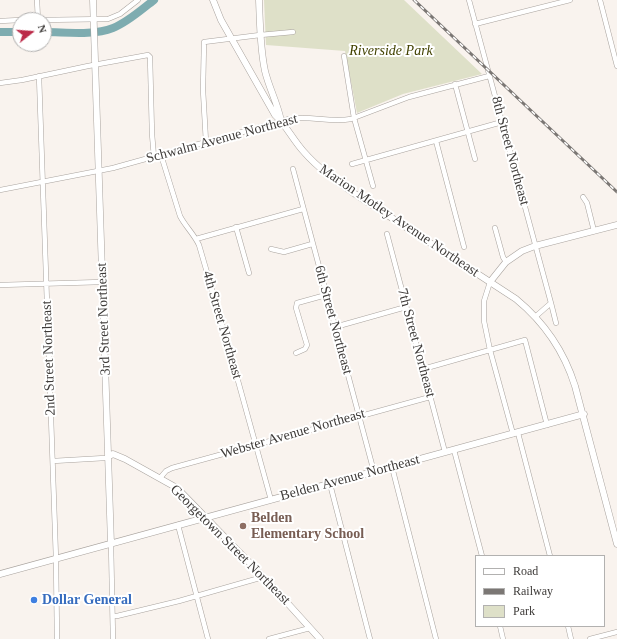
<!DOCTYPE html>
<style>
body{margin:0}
#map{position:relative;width:617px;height:639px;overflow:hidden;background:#f9f3ee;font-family:"Times New Roman",serif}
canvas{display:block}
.legend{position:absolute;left:475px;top:555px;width:130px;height:72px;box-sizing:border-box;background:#fff;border:1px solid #b2b1b0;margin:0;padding:5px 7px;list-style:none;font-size:12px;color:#3e3b39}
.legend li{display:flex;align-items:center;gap:8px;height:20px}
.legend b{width:20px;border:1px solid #b2b1b0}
.north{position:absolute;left:12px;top:12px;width:40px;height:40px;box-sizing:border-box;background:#fff;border:1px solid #b2b1b0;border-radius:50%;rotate:73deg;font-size:11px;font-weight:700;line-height:16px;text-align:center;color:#3e3b39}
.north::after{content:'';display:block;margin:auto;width:14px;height:18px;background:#bb2948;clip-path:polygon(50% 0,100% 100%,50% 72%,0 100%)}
</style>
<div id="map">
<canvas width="617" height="639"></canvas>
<ul class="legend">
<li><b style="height:5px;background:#fff"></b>Road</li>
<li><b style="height:5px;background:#7b7774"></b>Railway</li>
<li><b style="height:11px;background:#dee0c8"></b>Park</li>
</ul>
<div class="north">N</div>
</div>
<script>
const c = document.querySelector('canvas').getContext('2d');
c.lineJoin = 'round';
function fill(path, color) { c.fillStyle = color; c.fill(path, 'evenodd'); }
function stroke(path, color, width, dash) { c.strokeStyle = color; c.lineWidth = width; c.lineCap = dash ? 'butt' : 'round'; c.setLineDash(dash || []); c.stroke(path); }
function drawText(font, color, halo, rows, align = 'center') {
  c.font = font + ' "Times New Roman",serif'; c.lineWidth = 4; c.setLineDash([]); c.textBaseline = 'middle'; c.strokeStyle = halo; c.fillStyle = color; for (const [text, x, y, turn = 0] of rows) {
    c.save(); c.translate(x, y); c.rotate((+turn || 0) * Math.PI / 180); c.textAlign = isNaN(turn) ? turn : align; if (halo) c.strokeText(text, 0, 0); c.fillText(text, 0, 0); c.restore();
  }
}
const green = new Path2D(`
 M 264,0 L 404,0 L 482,74 L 403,94 L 357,113 L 345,51 L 266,45 Z`);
const river = new Path2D(`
 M 0,32 L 20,32
 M 44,32 C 66,32 92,36 113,28 C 128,22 141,10 154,0`);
const street = new Path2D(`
 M 37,0 L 38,20
 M 469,0 L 551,303 L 535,317
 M 600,0 L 617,66
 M 41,20 L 108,19 L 120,14 L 138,0
 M 0,21 L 20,20
 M 475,24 L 570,0
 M 344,56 L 354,118 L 373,186
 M 39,76 L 56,559 L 57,639
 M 0,83 L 22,80 L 88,66 L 148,55 L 150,57 L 152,134 L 154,157
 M 455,84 L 475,159
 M 436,141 L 464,247
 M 206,142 L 203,90 L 204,42 L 260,35 L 293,32
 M 161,155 L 180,216 C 185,226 194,234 199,245 L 227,341 L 271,500
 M 352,164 L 502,122
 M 293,169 L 374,472
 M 0,190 L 113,168 L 289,119 C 309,115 330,123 351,119 L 409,97 L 489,76
 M 583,197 L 587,203 L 594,231
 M 236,227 L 249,273
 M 495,228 L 503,257 L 506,262
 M 387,234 L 445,452
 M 196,239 L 303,209
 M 271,249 L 284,252 L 312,244
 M 490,282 L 484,301 L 484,321 L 490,350 L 513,434
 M 0,285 L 102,282
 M 551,303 L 556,323
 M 335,327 L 406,307
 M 296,353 L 305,349 L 307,345 L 296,308 L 297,303 L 326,295
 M 423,369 L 525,340 L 547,425
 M 518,433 L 550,556
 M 454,450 L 482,556
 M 53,461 L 105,458 L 109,456
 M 392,467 L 436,639
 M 160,478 L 166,471 L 172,468 L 430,397
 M 330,484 L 370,639
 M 178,525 L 208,639
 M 111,544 L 113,639
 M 113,616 L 117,616 L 179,601 L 263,577
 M 500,626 L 503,639
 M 568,626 L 571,639
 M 269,639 L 310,628
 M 590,639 L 617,632`);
const secondary = new Path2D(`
 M 93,0 L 111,544
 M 213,0 L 221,20 L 275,115 C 286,125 293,140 304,152 C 318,168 335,180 352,192 L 516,299 C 544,322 564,351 575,386 L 617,544
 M 259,0 C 260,24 260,48 265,71 C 269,88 278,104 281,121
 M 490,282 L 506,262 L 522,251 L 535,246 L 617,225
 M 109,456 L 113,454 L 125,459 L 177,488 L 272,586 L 320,639
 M 0,574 L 584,414`);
const rail = new Path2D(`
 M 414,0 L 617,192`);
const markers = [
 [243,526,4,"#8d6e63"],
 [34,600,4,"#3f7fe0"]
];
const parkNames = [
 ["Riverside Park",391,51]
];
const streetNames = [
 ["Schwalm Avenue Northeast",222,139,-15],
 ["8th Street Northeast",510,151,75],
 ["Marion Motley Avenue Northeast",399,221,34],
 ["3rd Street Northeast",104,319,-92],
 ["6th Street Northeast",333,320,75],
 ["4th Street Northeast",222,325,74],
 ["7th Street Northeast",416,343,75],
 ["2nd Street Northeast",49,358,-92],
 ["Webster Avenue Northeast",293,434,-16],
 ["Belden Avenue Northeast",350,478,-15],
 ["Georgetown Street Northeast",230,545,45]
];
const educationNames = [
 ["Belden",251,518],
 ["Elementary School",251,534]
];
const shopNames = [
 ["Dollar General",42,600]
];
fill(green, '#dee0c8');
stroke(river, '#7eacb0', 8);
stroke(street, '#a9a39e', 5.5);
stroke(secondary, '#a9a39e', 7);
stroke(street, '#fff', 4.5);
stroke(secondary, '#fff', 6);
stroke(rail, '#7b7774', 3);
stroke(rail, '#fff', 1.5, [4.5]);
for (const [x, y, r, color] of markers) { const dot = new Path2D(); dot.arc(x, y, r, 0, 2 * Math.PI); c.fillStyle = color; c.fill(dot); stroke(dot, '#fff', 1.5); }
drawText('italic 14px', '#424201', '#fff', parkNames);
drawText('14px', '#3e3b39', '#fff', streetNames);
drawText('bold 14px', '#785e54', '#fff', educationNames, 'left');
drawText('bold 14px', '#366cbe', '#fff', shopNames, 'left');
</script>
